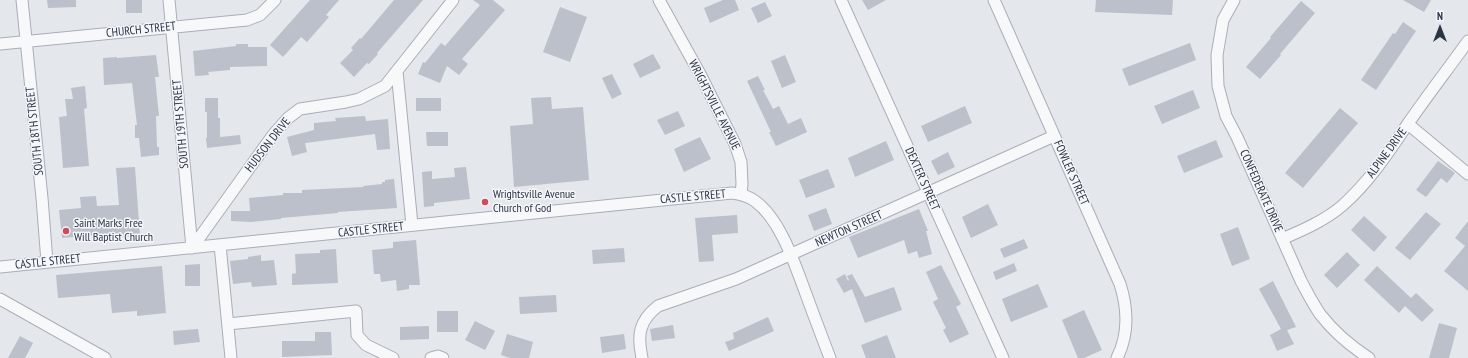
<!DOCTYPE html>
<style>
body{margin:0}
#map{position:relative;width:1468px;height:358px;overflow:hidden;background:#e4e7ec;font-family:"PT Sans Narrow",sans-serif}
canvas{display:block}
.north{position:absolute;left:1420px;top:8px;width:40px;height:40px;-webkit-text-stroke:3px #f4f6f9;paint-order:stroke;rotate:0deg;font-size:11px;font-weight:700;line-height:16px;text-align:center;color:#2b3445}
.north::after{content:'';display:block;margin:auto;width:14px;height:18px;background:#2b3445;clip-path:polygon(50% 0,100% 100%,50% 72%,0 100%)}
</style>
<div id="map">
<canvas width="1468" height="358"></canvas>
<div class="north">N</div>
</div>
<script>
const c = document.querySelector('canvas').getContext('2d');
c.lineJoin = 'round';
function fill(path, color) { c.fillStyle = color; c.fill(path, 'evenodd'); }
function stroke(path, color, width, dash) { c.strokeStyle = color; c.lineWidth = width; c.lineCap = dash ? 'butt' : 'round'; c.setLineDash(dash || []); c.stroke(path); }
function drawText(font, color, halo, rows, align = 'center') {
  c.font = font + ' "PT Sans Narrow",sans-serif'; c.lineWidth = 3; c.setLineDash([]); c.textBaseline = 'middle'; c.strokeStyle = halo; c.fillStyle = color; for (const [text, x, y, turn = 0] of rows) {
    c.save(); c.translate(x, y); c.rotate((+turn || 0) * Math.PI / 180); c.textAlign = isNaN(turn) ? turn : align; if (halo) c.strokeText(text, 0, 0); c.fillText(text, 0, 0); c.restore();
  }
}
const building = new Path2D(`
 M 47,0 L 76,0 L 76,7 L 48,8 Z
 M 126,0 L 142,0 L 142,13 L 126,13 Z
 M 310,0 L 339,0 L 326,15 L 329,17 L 307,42 L 301,37 L 283,57 L 270,45 Z
 M 394,0 L 423,0 L 377,53 L 378,54 L 369,64 L 367,63 L 354,77 L 340,63 L 353,50 L 351,48 L 360,38 L 361,39 Z
 M 473,0 L 493,0 L 505,10 L 462,59 L 468,64 L 459,75 L 447,66 L 440,83 L 418,74 L 423,62 L 425,63 L 441,43 L 445,46 L 480,5 Z
 M 723,0 L 735,0 L 739,10 L 710,23 L 704,8 Z
 M 862,0 L 886,0 L 868,10 Z
 M 1096,0 L 1173,0 L 1172,15 L 1095,12 Z
 M 1403,0 L 1431,0 L 1424,12 Z
 M 1301,1 L 1315,13 L 1280,54 L 1281,55 L 1260,79 L 1246,67 L 1271,38 L 1270,37 Z
 M 765,2 L 772,16 L 758,23 L 751,8 Z
 M 560,7 L 587,17 L 570,62 L 543,52 Z
 M 1403,22 L 1416,31 L 1376,90 L 1361,80 L 1393,33 L 1395,34 Z
 M 1190,43 L 1196,60 L 1129,86 L 1122,69 Z
 M 236,44 L 248,44 L 248,47 L 267,47 L 267,66 L 230,67 L 230,70 L 208,72 L 209,75 L 195,76 L 193,51 L 236,46 Z
 M 653,54 L 661,68 L 640,78 L 633,64 Z
 M 156,55 L 159,77 L 155,77 L 159,116 L 156,116 L 157,147 L 159,147 L 159,155 L 141,157 L 139,138 L 135,138 L 135,125 L 137,125 L 132,83 L 104,85 L 103,58 L 117,57 L 117,58 Z
 M 785,55 L 796,82 L 782,88 L 771,61 Z
 M 612,74 L 622,94 L 612,99 L 602,78 Z
 M 758,76 L 765,90 L 763,90 L 773,109 L 779,106 L 788,124 L 801,118 L 807,132 L 776,146 L 769,132 L 771,132 L 747,81 Z
 M 85,86 L 87,108 L 84,109 L 89,166 L 63,168 L 59,117 L 67,116 L 65,99 L 73,99 L 71,88 Z
 M 1193,90 L 1200,108 L 1162,124 L 1154,106 Z
 M 551,97 L 552,109 L 583,107 L 589,180 L 514,187 L 510,126 L 533,124 L 531,98 Z
 M 205,98 L 218,98 L 218,118 L 220,118 L 220,137 L 240,135 L 241,144 L 207,148 L 206,138 L 207,138 L 207,112 L 205,112 Z
 M 416,98 L 441,98 L 441,111 L 416,111 Z
 M 965,106 L 972,123 L 928,142 L 921,126 Z
 M 1340,108 L 1358,123 L 1303,188 L 1285,173 Z
 M 678,111 L 685,126 L 665,135 L 657,120 Z
 M 365,116 L 366,121 L 388,119 L 390,149 L 377,150 L 375,134 L 305,143 L 307,152 L 292,156 L 287,137 L 314,130 L 314,123 L 336,121 L 335,118 Z
 M 426,132 L 448,132 L 448,146 L 427,146 Z
 M 700,137 L 711,159 L 684,172 L 674,149 Z
 M 1216,140 L 1223,157 L 1184,173 L 1177,156 Z
 M 886,141 L 894,160 L 855,177 L 848,158 Z
 M 948,152 L 955,167 L 938,175 L 931,161 Z
 M 1438,161 L 1455,173 L 1447,183 L 1441,178 L 1426,197 L 1416,190 Z
 M 135,167 L 140,236 L 121,237 L 121,233 L 62,238 L 59,210 L 81,208 L 80,197 L 96,196 L 97,206 L 119,205 L 116,168 Z
 M 466,167 L 470,199 L 434,203 L 434,206 L 424,207 L 422,172 L 432,171 L 432,179 L 455,177 L 454,168 Z
 M 828,169 L 835,187 L 806,198 L 799,180 Z
 M 394,179 L 397,208 L 338,212 L 338,213 L 281,218 L 281,219 L 251,222 L 231,221 L 231,211 L 250,211 L 249,198 L 283,195 L 283,193 L 302,193 L 302,190 L 364,187 L 363,186 L 382,184 L 382,182 L 385,182 L 385,180 Z
 M 988,204 L 998,225 L 971,238 L 962,217 Z
 M 826,208 L 832,224 L 814,231 L 808,215 Z
 M 919,209 L 928,231 L 926,231 L 932,254 L 919,258 L 917,251 L 908,254 L 904,240 L 858,258 L 849,237 Z
 M 1426,212 L 1441,224 L 1410,260 L 1395,248 Z
 M 737,215 L 738,233 L 712,235 L 714,261 L 699,262 L 695,218 Z
 M 1364,216 L 1387,237 L 1374,252 L 1351,230 Z
 M 1468,221 L 1468,291 L 1444,271 L 1465,246 L 1455,238 Z
 M 1238,227 L 1250,259 L 1232,266 L 1220,234 Z
 M 1024,239 L 1028,248 L 1004,258 L 1000,249 Z
 M 416,240 L 420,285 L 409,285 L 409,289 L 397,291 L 396,280 L 381,282 L 380,274 L 374,274 L 372,250 L 393,248 L 393,242 Z
 M 624,248 L 625,262 L 593,264 L 592,250 Z
 M 336,249 L 338,283 L 292,285 L 292,274 L 296,273 L 295,254 L 320,253 L 320,250 Z
 M 1347,252 L 1360,265 L 1337,288 L 1324,275 Z
 M 261,255 L 261,261 L 274,260 L 277,285 L 252,287 L 251,282 L 233,284 L 230,261 L 248,259 L 248,257 Z
 M 1014,263 L 1017,271 L 996,280 L 993,272 Z
 M 200,264 L 200,286 L 185,286 L 185,265 Z
 M 941,265 L 961,304 L 956,307 L 969,334 L 950,343 L 943,330 L 946,328 L 933,302 L 938,299 L 926,272 Z
 M 162,266 L 166,313 L 137,316 L 137,311 L 112,313 L 110,294 L 58,298 L 56,275 Z
 M 1377,266 L 1411,298 L 1416,293 L 1434,310 L 1422,322 L 1405,306 L 1399,313 L 1364,280 Z
 M 845,274 L 848,281 L 849,280 L 847,276 L 852,274 L 865,297 L 894,287 L 902,310 L 865,323 L 852,289 L 844,293 L 836,279 Z
 M 1273,281 L 1296,327 L 1287,330 L 1294,344 L 1277,351 L 1270,335 L 1281,329 L 1259,289 Z
 M 1038,284 L 1048,307 L 1011,322 L 1002,299 Z
 M 556,295 L 557,312 L 520,314 L 519,297 Z
 M 1084,310 L 1102,350 L 1084,358 L 1078,358 L 1062,320 Z
 M 437,311 L 458,311 L 458,332 L 437,332 Z
 M 768,317 L 774,331 L 729,351 L 725,342 L 734,339 L 733,333 Z
 M 475,321 L 495,331 L 485,350 L 465,340 Z
 M 1439,323 L 1457,328 L 1449,358 L 1429,358 Z
 M 673,325 L 675,338 L 652,341 L 650,329 Z
 M 429,326 L 429,339 L 400,340 L 400,327 Z
 M 198,329 L 200,342 L 174,345 L 173,331 Z
 M 315,332 L 331,332 L 332,355 L 282,357 L 282,341 L 315,341 Z
 M 507,334 L 533,342 L 529,358 L 510,358 L 501,355 Z
 M 624,334 L 626,349 L 602,353 L 600,337 Z
 M 887,335 L 896,358 L 866,358 L 861,345 Z
 M 20,336 L 33,343 L 25,358 L 8,358 Z`);
const minor = new Path2D(`
 M 22,0 L 42,198 L 47,262
 M 169,0 L 192,248
 M 659,0 L 700,74 L 735,144 L 741,162 L 742,184 L 741,194
 M 841,0 L 1003,358
 M 994,0 L 1120,284 C 1128,309 1129,334 1117,358
 M 1234,0 L 1223,20 L 1217,55 L 1218,86 L 1226,116 L 1237,137 L 1301,281 C 1307,292 1313,304 1320,314 C 1333,331 1352,347 1369,358
 M 0,44 L 247,20 L 260,15 L 275,0
 M 397,71 L 412,225
 M 1408,124 L 1468,174
 M 1282,239 C 1303,230 1326,220 1343,205 C 1369,182 1388,153 1407,125 C 1427,96 1448,69 1468,41
 M 220,245 L 231,358
 M 192,248 L 273,135 L 288,118 L 300,109 L 346,102 L 359,99 L 385,86 L 453,0
 M 0,267 L 732,193 C 741,194 748,196 755,201 C 781,220 795,265 806,294 C 814,316 822,337 830,358
 M 0,299 L 105,358
 M 228,324 L 356,311 L 357,335 L 366,345 L 393,358
 M 431,358 L 438,356 L 443,358
 M 642,358 C 637,335 639,321 658,306 L 736,279 L 1054,136`);
const markers = [
 [485,202,4,"#d1495b"],
 [66,231,4,"#d1495b"]
];
const streetNames = [
 ["CHURCH STREET",141,30,-6],
 ["WRIGHTSVILLE AVENUE",714,105,63],
 ["SOUTH 19TH STREET",181,124,-95],
 ["SOUTH 18TH STREET",35,131,-96],
 ["HUDSON DRIVE",268,145,-52],
 ["ALPINE DRIVE",1387,153,-54],
 ["FOWLER STREET",1071,173,66],
 ["DEXTER STREET",922,179,66],
 ["CONFEDERATE DRIVE",1261,191,66],
 ["CASTLE STREET",693,197,-5],
 ["NEWTON STREET",849,229,-24],
 ["CASTLE STREET",371,230,-6],
 ["CASTLE STREET",48,262,-6]
];
const poiNames = [
 ["Wrightsville Avenue",493,195],
 ["Church of God",493,209],
 ["Saint Marks Free",74,224],
 ["Will Baptist Church",74,238]
];
fill(building, '#bbc0ca');
stroke(minor, '#a9aeb7', 13);
stroke(minor, '#f7f8fa', 11);
for (const [x, y, r, color] of markers) { const dot = new Path2D(); dot.arc(x, y, r, 0, 2 * Math.PI); c.fillStyle = color; c.fill(dot); stroke(dot, '#f4f6f9', 1.5); }
drawText('12px', '#2b3445', '#f4f6f9', streetNames);
drawText('12px', '#2b3445', '#f4f6f9', poiNames, 'left');
</script>
